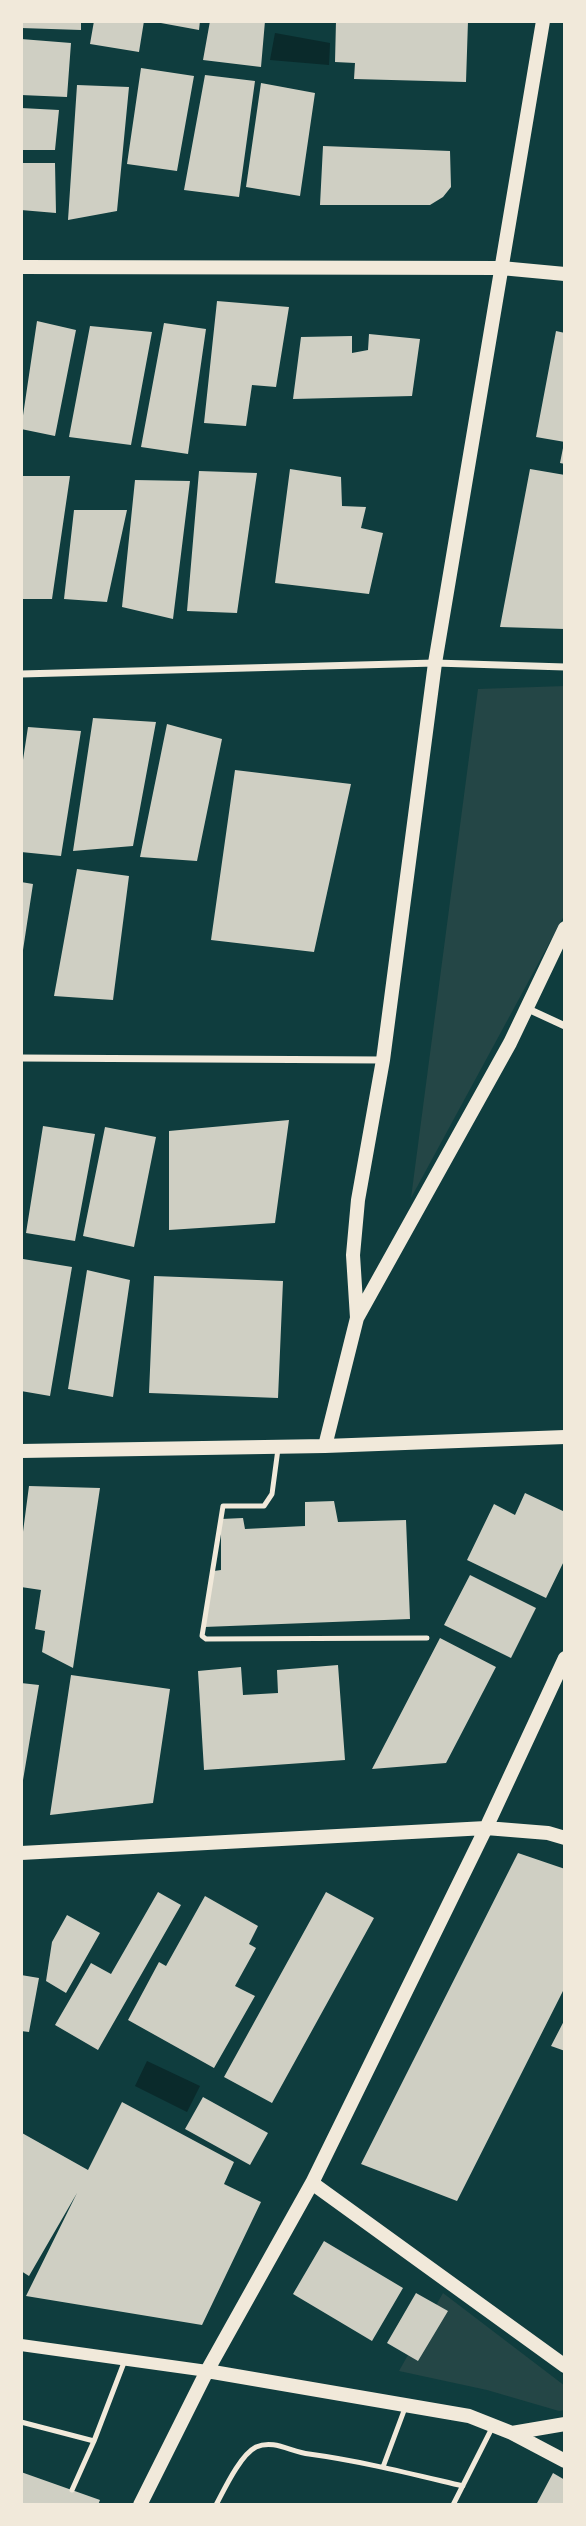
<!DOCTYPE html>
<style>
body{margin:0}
#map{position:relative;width:586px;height:2526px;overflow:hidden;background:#0f3d3e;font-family:"DejaVu Sans",sans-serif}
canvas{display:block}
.frame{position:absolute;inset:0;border:23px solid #f1e9da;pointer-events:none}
</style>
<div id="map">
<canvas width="586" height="2526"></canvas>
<div class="frame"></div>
</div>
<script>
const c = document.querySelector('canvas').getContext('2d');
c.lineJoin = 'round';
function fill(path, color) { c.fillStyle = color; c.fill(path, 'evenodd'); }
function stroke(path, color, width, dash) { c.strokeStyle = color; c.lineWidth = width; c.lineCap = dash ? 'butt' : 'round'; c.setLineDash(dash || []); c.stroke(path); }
const green = new Path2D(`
 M 565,686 L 565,914 L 411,1198 L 478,689 Z
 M 443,2293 L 565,2386 L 565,2410 L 559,2411 L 487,2390 L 399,2371 Z`);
const water = new Path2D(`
 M 275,33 L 330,43 L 329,65 L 270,60 Z
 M 147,2061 L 200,2086 L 187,2112 L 135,2086 Z`);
const building = new Path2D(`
 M 21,21 L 81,21 L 81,30 L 21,28 Z
 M 94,21 L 144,21 L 139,52 L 90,44 Z
 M 150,21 L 200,21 L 199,30 Z
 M 210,21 L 265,21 L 261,67 L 203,60 Z
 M 336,21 L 468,21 L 466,82 L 354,79 L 355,63 L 335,62 Z
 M 21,39 L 71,43 L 67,97 L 21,95 Z
 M 141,68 L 194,76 L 177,171 L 127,164 Z
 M 205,75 L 255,81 L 239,197 L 184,190 Z
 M 261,83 L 315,93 L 300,196 L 246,187 Z
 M 77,85 L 129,87 L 117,211 L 68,220 Z
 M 21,108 L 59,110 L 55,150 L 21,150 Z
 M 323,146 L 450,151 L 451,187 L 443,197 L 430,205 L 320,205 Z
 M 21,163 L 55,163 L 56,213 L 21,210 Z
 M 217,301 L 289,307 L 276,387 L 252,385 L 246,426 L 204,423 Z
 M 37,321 L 76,330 L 55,436 L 21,429 Z
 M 164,323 L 206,329 L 188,454 L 141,447 Z
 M 90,326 L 152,332 L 131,445 L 69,437 Z
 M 556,331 L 565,333 L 565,442 L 536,437 Z
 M 369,334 L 420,339 L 412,396 L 293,399 L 301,337 L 352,336 L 352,353 L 368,350 Z
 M 564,443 L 565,443 L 565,464 L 560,463 Z
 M 290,469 L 341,477 L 342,506 L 366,507 L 361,528 L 383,533 L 369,594 L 275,583 Z
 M 530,469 L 565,475 L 565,629 L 500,627 Z
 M 199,471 L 257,473 L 237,613 L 187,611 Z
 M 21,476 L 70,476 L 52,599 L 21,599 Z
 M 135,480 L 190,481 L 173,619 L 122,607 Z
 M 74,510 L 127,510 L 107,602 L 64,599 Z
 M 93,718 L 156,722 L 133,846 L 73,851 Z
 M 167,724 L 222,739 L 197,861 L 140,857 Z
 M 28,727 L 81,731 L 61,856 L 21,852 L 21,773 Z
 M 235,770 L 351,784 L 314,952 L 211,940 Z
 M 77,869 L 129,876 L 113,1000 L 54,996 Z
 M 21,882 L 33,884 L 23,950 L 21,950 Z
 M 289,1120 L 275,1223 L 169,1230 L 169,1131 Z
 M 43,1126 L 95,1134 L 75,1241 L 26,1233 Z
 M 105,1127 L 156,1137 L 134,1247 L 83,1236 Z
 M 23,1259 L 72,1267 L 50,1396 L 21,1391 Z
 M 87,1270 L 130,1280 L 113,1397 L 68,1389 Z
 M 154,1276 L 283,1281 L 278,1398 L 149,1393 Z
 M 29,1486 L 100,1488 L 73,1668 L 42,1652 L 45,1631 L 35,1629 L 41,1590 L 21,1587 L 21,1547 Z
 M 525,1493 L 565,1512 L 565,1559 L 546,1598 L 467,1560 L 494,1504 L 515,1515 Z
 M 334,1501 L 338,1522 L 406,1520 L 410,1619 L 204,1627 L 214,1571 L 221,1570 L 221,1519 L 243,1518 L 245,1529 L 305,1526 L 305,1502 Z
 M 470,1575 L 536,1608 L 511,1658 L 444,1625 Z
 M 440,1638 L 496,1667 L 446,1763 L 372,1769 Z
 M 338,1665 L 345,1760 L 204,1770 L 198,1671 L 241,1667 L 243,1695 L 278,1693 L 277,1670 Z
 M 71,1675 L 170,1689 L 153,1803 L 50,1815 Z
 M 21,1683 L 39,1685 L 22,1786 L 21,1786 Z
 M 518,1853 L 565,1869 L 565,1987 L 457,2201 L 361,2164 Z
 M 158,1892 L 181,1905 L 98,2050 L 55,2025 L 91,1963 L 111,1974 Z
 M 326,1892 L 374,1918 L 272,2103 L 224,2077 Z
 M 205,1896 L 258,1926 L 249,1944 L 256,1948 L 235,1986 L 255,1996 L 214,2068 L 128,2020 L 159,1962 L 166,1966 Z
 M 67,1915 L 100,1933 L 66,1993 L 46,1981 L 52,1942 Z
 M 21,1975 L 39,1978 L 29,2032 L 21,2031 Z
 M 565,2019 L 565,2051 L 551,2046 Z
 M 203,2097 L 268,2133 L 250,2165 L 185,2129 Z
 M 122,2102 L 234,2162 L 224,2184 L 261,2202 L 202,2325 L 26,2296 L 77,2193 L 29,2276 L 21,2271 L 21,2135 L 22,2133 L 88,2170 Z
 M 324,2241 L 403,2288 L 372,2341 L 293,2294 Z
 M 416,2293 L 448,2311 L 418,2361 L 387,2343 Z
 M 21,2472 L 100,2500 L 98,2505 L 21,2505 Z
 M 553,2473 L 565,2480 L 565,2505 L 536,2505 Z`);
const service = new Path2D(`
 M 278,1449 L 272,1494 L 264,1506 L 223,1506 L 202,1636 L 206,1639 L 427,1638
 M 21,2422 L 94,2441
 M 383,2467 L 405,2408
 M 72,2490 L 94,2441 L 125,2360
 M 216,2505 C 224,2490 240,2455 256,2447 C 274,2439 291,2452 309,2454 C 361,2461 412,2474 463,2486
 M 453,2505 L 492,2428`);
const minor = new Path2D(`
 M 21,674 L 435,663 L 565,667
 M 526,1008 L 565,1026
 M 21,1058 L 382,1060`);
const tertiary = new Path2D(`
 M 21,2345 L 207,2371`);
const secondary = new Path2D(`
 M 21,267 L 501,268 L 565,274
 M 357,1318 L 353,1255 L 358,1200 L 383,1060 L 435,663 L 543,21
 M 325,1446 L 357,1318 L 510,1043 L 565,928
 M 21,1451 L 325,1446 L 565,1437
 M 21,1853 L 486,1828 L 548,1833 L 565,1838
 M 312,2183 L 565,2366
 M 207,2371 L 469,2416 L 512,2433 L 565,2461
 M 512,2433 L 565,2424
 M 140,2505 L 207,2371 L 312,2183 L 486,1828 L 565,1658`);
fill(green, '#244646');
fill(water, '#0a2a2b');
fill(building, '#cfcfc3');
stroke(service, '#f1e9da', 5);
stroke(minor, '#f1e9da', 7);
stroke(tertiary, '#f1e9da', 12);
stroke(secondary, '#f1e9da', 14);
</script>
